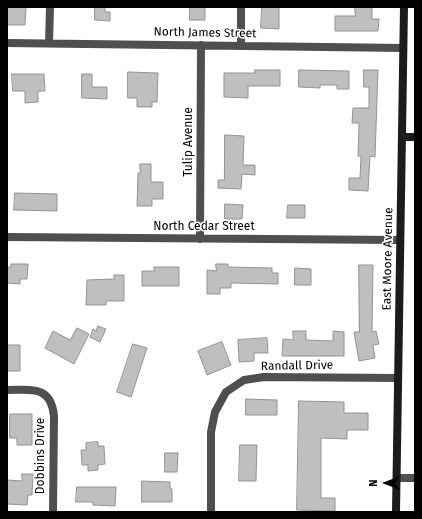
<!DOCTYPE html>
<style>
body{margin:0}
#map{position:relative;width:422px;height:519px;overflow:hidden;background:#fff;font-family:"Fira Sans",sans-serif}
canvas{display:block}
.frame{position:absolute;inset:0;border:8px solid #000;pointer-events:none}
.north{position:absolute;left:366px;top:463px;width:40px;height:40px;-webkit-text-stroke:3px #fff;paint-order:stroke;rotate:270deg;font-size:11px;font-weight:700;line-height:16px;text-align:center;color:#000}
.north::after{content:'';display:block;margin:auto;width:14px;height:18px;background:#000;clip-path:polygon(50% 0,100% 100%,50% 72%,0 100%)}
</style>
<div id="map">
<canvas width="422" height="519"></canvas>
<div class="frame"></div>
<div class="north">N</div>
</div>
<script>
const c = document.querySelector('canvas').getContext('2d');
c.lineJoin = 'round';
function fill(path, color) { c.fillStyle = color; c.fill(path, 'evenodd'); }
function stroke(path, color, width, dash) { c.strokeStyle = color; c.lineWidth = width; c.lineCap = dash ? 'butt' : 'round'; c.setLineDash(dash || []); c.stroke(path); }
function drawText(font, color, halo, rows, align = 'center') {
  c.font = font + ' "Fira Sans",sans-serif'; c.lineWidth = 3; c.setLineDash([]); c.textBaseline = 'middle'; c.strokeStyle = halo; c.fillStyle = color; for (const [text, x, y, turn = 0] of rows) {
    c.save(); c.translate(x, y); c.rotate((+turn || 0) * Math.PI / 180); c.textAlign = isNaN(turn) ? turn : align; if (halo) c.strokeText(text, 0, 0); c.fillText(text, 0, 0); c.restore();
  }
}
const building = new Path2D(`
 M 7,7 L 26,7 L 25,25 L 7,25 Z
 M 95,7 L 105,7 L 105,12 L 110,12 L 110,21 L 95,20 Z
 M 190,7 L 205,7 L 205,20 L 190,20 Z
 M 262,7 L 279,7 L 279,29 L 261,28 Z
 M 355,7 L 372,7 L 372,19 L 379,19 L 378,31 L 335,31 L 335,16 L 355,16 Z
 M 255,70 L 280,70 L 280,86 L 248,86 L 248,98 L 224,97 L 224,73 L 255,73 Z
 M 299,70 L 349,71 L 349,89 L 337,89 L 337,85 L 320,85 L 320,88 L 299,87 Z
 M 364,70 L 378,70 L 375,157 L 370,156 L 368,191 L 349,190 L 349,178 L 360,178 L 361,156 L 358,156 L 359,123 L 352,123 L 353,108 L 369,108 L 369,87 L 364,87 Z
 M 128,72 L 158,73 L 157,102 L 152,102 L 152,107 L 137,107 L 137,98 L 128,98 Z
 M 12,74 L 44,74 L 45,91 L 38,91 L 38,102 L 25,103 L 25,91 L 13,91 Z
 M 82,74 L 92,74 L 92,87 L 107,87 L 107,99 L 82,98 Z
 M 225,135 L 244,136 L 243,165 L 255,165 L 255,175 L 242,174 L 241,189 L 218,188 L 218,180 L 224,180 Z
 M 140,164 L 151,164 L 151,182 L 163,182 L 163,199 L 152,199 L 152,206 L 137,206 L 138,173 L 140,173 Z
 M 15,193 L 57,194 L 57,211 L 14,210 Z
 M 225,204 L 243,205 L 242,219 L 225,219 Z
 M 288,205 L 305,205 L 305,218 L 287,218 Z
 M 11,264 L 28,264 L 27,279 L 20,279 L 20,284 L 7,283 L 7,267 L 11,267 Z
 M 216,264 L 228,264 L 228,267 L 272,268 L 272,273 L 278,273 L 278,284 L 231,283 L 231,288 L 220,288 L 220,294 L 207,294 L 207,270 L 216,271 Z
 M 359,265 L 373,265 L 372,332 L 376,331 L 379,344 L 373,345 L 375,358 L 359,361 L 354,332 L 359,332 Z
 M 154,267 L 179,267 L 179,286 L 142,286 L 142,271 L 154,271 Z
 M 295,268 L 311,269 L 311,285 L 295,285 Z
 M 114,275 L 124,275 L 124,301 L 106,301 L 106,305 L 86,305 L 87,280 L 114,279 Z
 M 98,326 L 106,329 L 100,342 L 90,337 L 93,329 L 96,331 Z
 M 77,328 L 89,334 L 74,364 L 45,348 L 53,331 L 70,340 Z
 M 293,331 L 306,331 L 306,340 L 333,341 L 333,331 L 344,332 L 344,356 L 282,356 L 283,339 L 293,340 Z
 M 267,338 L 268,353 L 254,353 L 254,361 L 239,362 L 238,340 Z
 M 222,342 L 231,365 L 207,375 L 198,351 Z
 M 133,344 L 147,348 L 131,397 L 117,392 Z
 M 8,345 L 20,345 L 20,371 L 7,371 Z
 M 246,399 L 277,400 L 277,415 L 246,415 Z
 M 299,401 L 344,402 L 344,413 L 368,413 L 368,430 L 347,430 L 347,439 L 321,438 L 321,498 L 335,498 L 335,511 L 297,510 Z
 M 10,414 L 32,414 L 32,445 L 17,445 L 17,438 L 10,438 Z
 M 98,442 L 98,446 L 104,446 L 105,464 L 98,465 L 98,470 L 88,471 L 88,465 L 82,465 L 81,450 L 86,450 L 86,443 Z
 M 240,445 L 257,445 L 256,481 L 239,481 Z
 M 165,453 L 178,453 L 177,472 L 165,472 Z
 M 22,474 L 33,474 L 32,495 L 28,495 L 27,505 L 7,504 L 7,480 L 22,481 Z
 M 142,481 L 170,482 L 170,488 L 172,489 L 172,502 L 142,502 Z
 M 77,487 L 116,487 L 115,506 L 93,505 L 93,502 L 76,502 Z`);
const street = new Path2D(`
 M 7,43 L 403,48
 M 49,43 L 50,7
 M 241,46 L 241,7
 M 7,237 L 400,240
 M 200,239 L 201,45
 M 7,390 C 31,390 51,385 54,416 L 53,512
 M 397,478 L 415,478
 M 211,512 L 211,432 L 215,412 L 226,392 L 244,380 L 264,377 L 398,378`);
const secondary = new Path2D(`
 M 402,137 L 415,137
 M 396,512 L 404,7`);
const streetNames = [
 ["North James Street",205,33,1],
 ["Tulip Avenue",189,142,-90],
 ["North Cedar Street",204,227],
 ["East Moore Avenue",388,259,-89],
 ["Randall Drive",297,366,-1],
 ["Dobbins Drive",41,456,-90]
];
fill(building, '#bfbfbf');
stroke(building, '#939393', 1);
stroke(street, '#4f4f4f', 8);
stroke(secondary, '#1c1c1c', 8);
drawText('12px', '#000', '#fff', streetNames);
</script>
